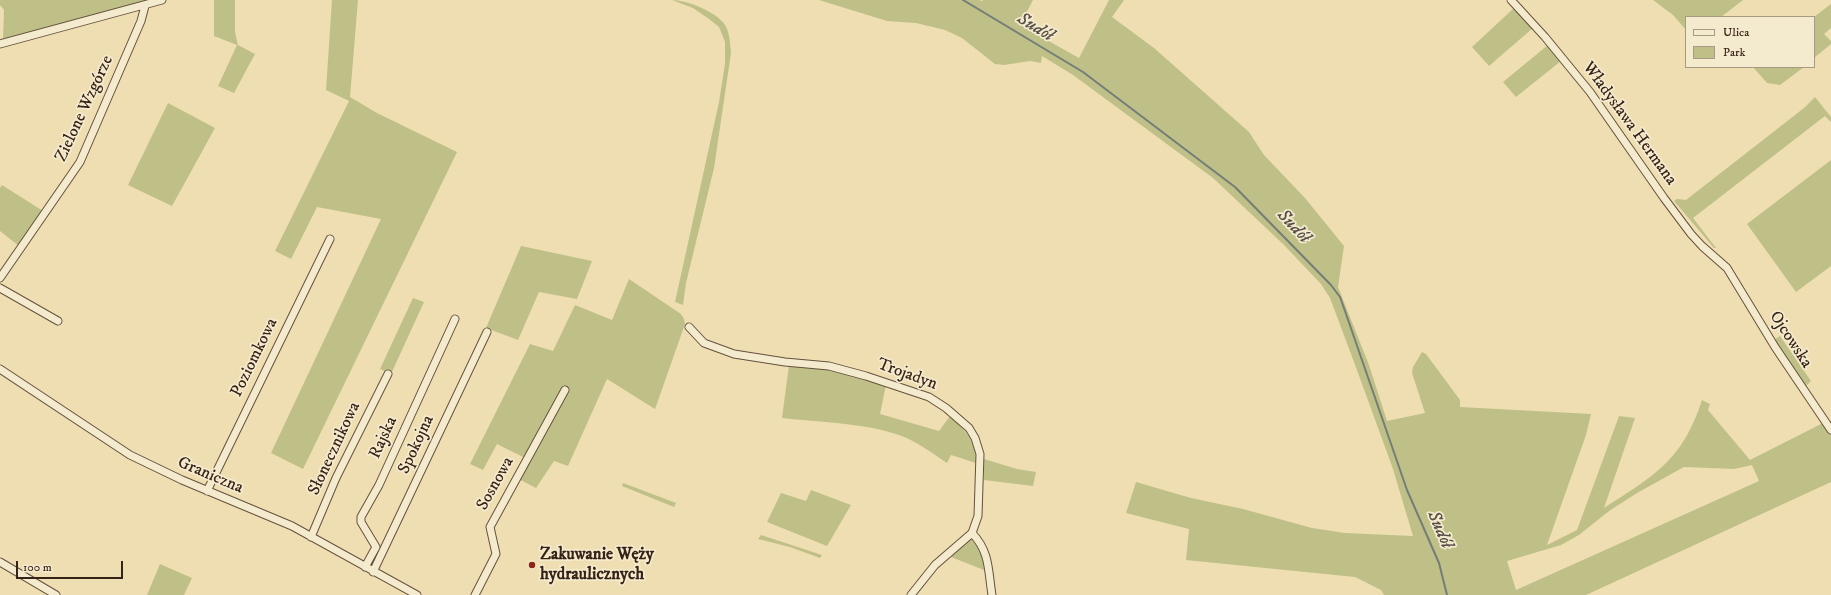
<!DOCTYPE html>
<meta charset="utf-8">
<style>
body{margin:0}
#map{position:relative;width:1831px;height:595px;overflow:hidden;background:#eedeb2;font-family:"IM FELL DW Pica",serif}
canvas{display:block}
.legend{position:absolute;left:1685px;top:16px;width:130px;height:52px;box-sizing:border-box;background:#f4eacd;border:1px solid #a89a84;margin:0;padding:5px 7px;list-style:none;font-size:12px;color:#372217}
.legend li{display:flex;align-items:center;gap:8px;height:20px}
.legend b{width:20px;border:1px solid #a89a84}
.scale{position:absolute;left:16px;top:561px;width:107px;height:18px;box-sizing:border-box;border:2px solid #372217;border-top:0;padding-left:5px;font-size:12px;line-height:14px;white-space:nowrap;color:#372217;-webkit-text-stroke:3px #f4eacd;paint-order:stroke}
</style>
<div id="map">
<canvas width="1831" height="595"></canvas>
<ul class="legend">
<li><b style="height:5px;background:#f4eacd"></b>Ulica</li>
<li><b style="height:11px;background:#bfc088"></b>Park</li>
</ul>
<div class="scale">100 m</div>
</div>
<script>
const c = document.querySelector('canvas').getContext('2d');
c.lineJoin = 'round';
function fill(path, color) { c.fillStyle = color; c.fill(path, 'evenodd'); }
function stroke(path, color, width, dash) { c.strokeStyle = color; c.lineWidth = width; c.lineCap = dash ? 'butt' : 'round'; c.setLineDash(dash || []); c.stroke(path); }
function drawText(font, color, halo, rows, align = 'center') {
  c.font = font + ' "IM FELL DW Pica",serif'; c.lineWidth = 3.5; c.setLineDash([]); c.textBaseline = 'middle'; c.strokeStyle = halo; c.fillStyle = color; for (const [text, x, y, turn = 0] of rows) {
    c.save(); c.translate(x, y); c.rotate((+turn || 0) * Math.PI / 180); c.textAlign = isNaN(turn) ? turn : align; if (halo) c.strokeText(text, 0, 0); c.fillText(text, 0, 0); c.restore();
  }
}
const green = new Path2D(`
 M 0,0 L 151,0 L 3,39 L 4,10 L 0,5 Z
 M 214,0 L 235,0 L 235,32 L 238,45 L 255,54 L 234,93 L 218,86 L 237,45 L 214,36 Z
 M 332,0 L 358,0 L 350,97 L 377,113 L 457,152 L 303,469 L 271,453 L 381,219 L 317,207 L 291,259 L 275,251 L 349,101 L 326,90 Z
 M 672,0 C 687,0 717,12 725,25 C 730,33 730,44 731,53 L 714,168 L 686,283 L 683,305 L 675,302 L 719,102 L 725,64 L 725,42 L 719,27 L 709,19 L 693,8 Z
 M 819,0 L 979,0 L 982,1 L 983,0 L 1033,0 L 1020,25 L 1079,58 L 1109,0 L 1124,0 L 1112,17 L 1154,48 L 1249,132 L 1264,155 L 1305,198 L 1344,246 L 1338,287 L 1369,365 L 1387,421 L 1425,413 L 1412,373 L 1413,367 L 1422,352 L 1426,354 L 1460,400 L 1460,407 L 1591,414 L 1586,435 L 1547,545 L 1577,530 L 1619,416 L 1635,418 L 1604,508 C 1655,475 1682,461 1702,400 L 1710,404 L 1708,410 L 1750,460 L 1823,423 L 1831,435 L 1831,482 L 1586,595 L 1384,595 L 1381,590 L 1355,577 L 1186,560 L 1189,529 L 1126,513 L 1136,482 L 1191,498 L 1243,509 L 1312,528 L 1345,533 L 1413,536 L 1393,469 L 1354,362 L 1330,298 L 1321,284 L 1283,244 L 1213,178 L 1073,75 L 1042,56 L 1041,63 L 1030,61 L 1004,65 L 995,64 L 962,38 L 945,30 L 916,23 L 887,21 ZM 1752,465 L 1759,481 L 1516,590 L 1507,561 L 1561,545 L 1579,535 L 1609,511 L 1637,493 L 1684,467 L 1734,469 Z
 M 1653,0 L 1743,0 L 1721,17 L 1686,17 L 1686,30 L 1673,15 Z
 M 1831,4 L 1831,28 L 1824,34 L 1831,41 L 1831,44 L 1814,58 L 1814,17 Z
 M 1514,8 L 1533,28 L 1489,66 L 1472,47 Z
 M 1548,45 L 1561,61 L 1516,97 L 1503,82 Z
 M 1753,67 L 1804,67 L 1780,85 L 1767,83 Z
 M 1815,97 L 1831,117 L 1831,122 L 1825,116 L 1693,218 L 1716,248 L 1714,248 L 1674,201 L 1677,199 L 1686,200 L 1804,108 Z
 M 168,103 L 215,128 L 172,206 L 128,185 Z
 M 1831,160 L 1831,266 L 1796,292 L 1747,224 Z
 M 2,185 L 43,211 L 19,246 L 0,231 L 0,188 Z
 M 521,246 L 592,261 L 577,299 L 539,292 L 518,340 L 486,328 Z
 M 629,279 L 681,314 L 684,319 L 685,324 L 655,409 L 607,379 L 568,466 L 554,461 L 536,488 L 515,477 L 525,458 L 497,444 L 483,470 L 470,464 L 530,344 L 553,351 L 575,305 L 612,320 Z
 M 413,298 L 424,302 L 391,374 L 380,369 Z
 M 1780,336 L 1811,381 L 1806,386 L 1774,340 Z
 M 789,365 L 826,369 L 853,375 L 886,385 L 880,414 L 939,431 L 950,416 C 965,430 976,441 976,463 L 951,455 L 947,463 C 932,453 916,441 899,435 C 865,423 818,422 782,418 Z
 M 984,459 L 1017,469 L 1036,472 L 1033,486 L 984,480 Z
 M 623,483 L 676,503 L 674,507 L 622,486 Z
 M 811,490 L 851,505 L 827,546 L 767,522 L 781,493 L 806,501 Z
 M 761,535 L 822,555 L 820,558 L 790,547 L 758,539 Z
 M 972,539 C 981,548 984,558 984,570 L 951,557 L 968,540 Z
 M 160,564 L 192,578 L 184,595 L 147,595 Z`);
const stream = new Path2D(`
 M 963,0 L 1083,72 L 1235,187 L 1331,285 L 1340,297 L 1345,311 L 1407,490 L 1439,563 L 1447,595`);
const minor = new Path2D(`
 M 1511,0 L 1545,37 L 1590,92 L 1664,198 L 1691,234 L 1702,246 L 1727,268 L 1775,347 L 1831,430
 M 0,44 L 162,0
 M 0,278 L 80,162 L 141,21 L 145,6
 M 0,288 L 58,321
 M 689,327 L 704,343 L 734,354 L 785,362 L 829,366 L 866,376 L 929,397 L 946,408 L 969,428 L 975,438 L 980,454 L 978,516 L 972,533 L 935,565 L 911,595
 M 0,369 L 130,455 L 182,480 L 292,526 L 417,595
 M 207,491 L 330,239
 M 972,533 C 990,552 988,570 992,595
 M 311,537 L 336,478 L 388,374
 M 0,562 L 56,595
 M 365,567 L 376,547 L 361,522 L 361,517 L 379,485 L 455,319
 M 373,572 L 487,332
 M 475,595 L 496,554 L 490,527 L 565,390`);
const markers = [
 [532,565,4,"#8f2418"]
];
const streetNames = [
 ["Zielone Wzgórze",85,109,-65],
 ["Władysława Hermana",1629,124,54],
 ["Ojcowska",1790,340,57],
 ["Poziomkowa",255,358,-64],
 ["Trojadyn",907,375,20],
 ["Rajska",384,438,-65],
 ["Spokojna",417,445,-65],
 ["Słonecznikowa",335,449,-65],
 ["Graniczna",210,476,23],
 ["Sosnowa",496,484,-61]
];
const poiNames = [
 ["Zakuwanie Węży",540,555],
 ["hydraulicznych",540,575]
];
const waterNames = [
 ["Sudół",1035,28,31],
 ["Sudół",1293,227,46],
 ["Sudół",1439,530,66]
];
fill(green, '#bfc088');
stroke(stream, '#757d77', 2);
stroke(minor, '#65513e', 9);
stroke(minor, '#f4eacd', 7);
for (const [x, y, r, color] of markers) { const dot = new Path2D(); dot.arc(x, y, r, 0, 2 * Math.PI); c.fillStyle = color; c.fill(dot); stroke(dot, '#f4eacd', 1.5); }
drawText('17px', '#372217', '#f4eacd', streetNames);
drawText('bold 17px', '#372217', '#f4eacd', poiNames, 'left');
drawText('italic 18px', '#564f47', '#f4eacd', waterNames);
</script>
